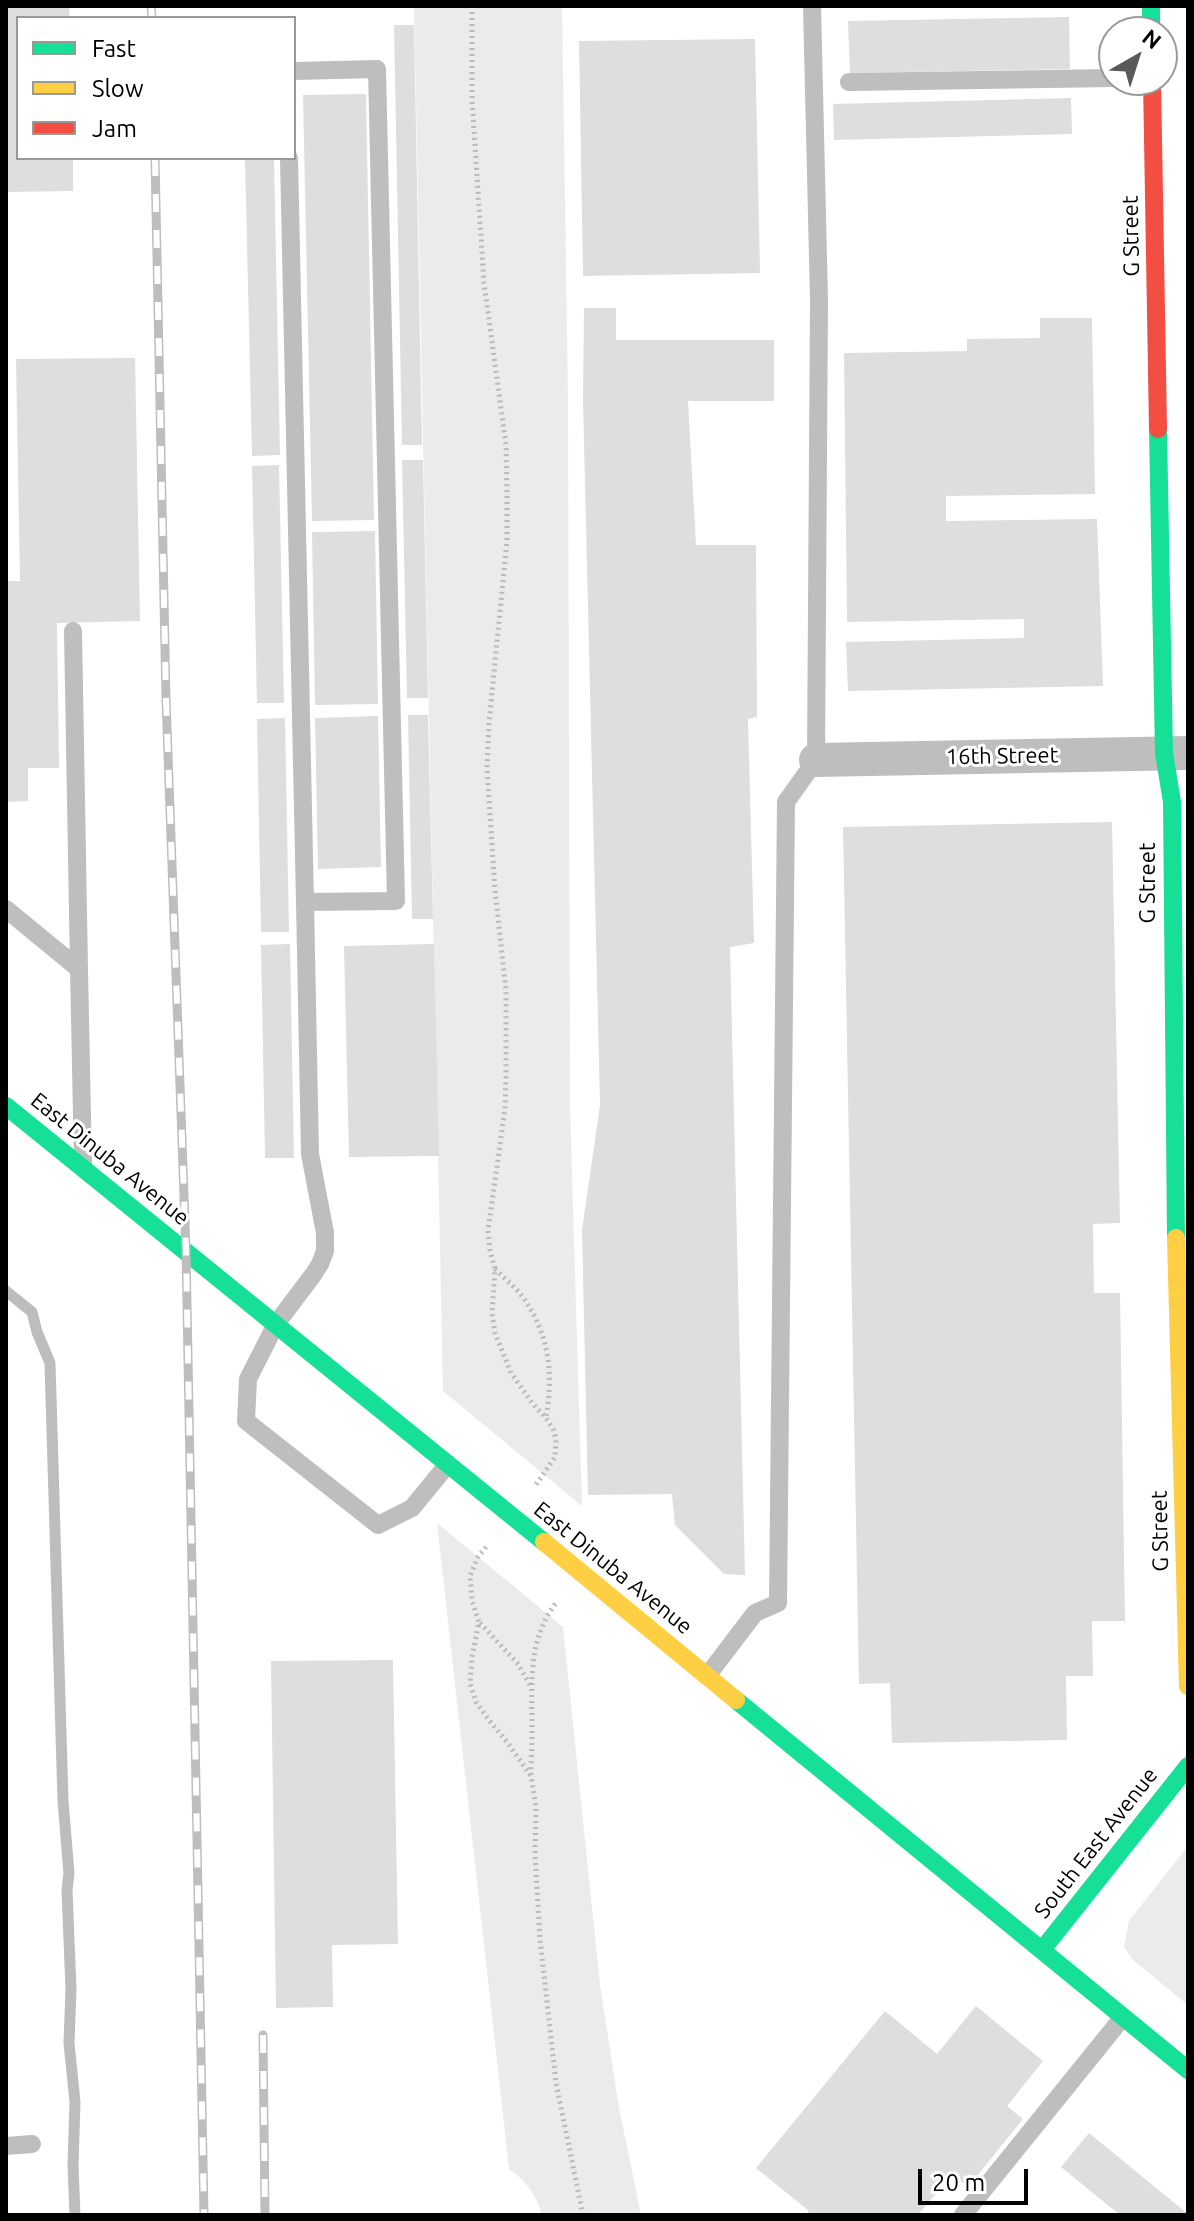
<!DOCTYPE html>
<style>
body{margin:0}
#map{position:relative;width:1194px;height:2221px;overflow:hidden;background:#fff;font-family:Ubuntu,sans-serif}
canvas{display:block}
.frame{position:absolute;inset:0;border:8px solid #000;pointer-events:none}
.legend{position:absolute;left:16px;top:16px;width:280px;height:144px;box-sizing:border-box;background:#fff;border:2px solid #999;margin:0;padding:10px 14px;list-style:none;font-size:24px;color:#000}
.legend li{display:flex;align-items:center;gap:16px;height:40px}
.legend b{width:40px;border:2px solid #999}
.north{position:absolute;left:1098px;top:16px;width:80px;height:80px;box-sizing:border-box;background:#fff;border:2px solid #999;border-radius:50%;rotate:39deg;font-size:22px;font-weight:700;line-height:32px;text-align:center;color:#000}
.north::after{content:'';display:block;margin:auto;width:28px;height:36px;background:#595959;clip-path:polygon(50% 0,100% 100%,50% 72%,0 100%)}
.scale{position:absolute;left:918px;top:2169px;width:110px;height:36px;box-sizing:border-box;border:4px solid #000;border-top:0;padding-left:10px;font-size:24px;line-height:28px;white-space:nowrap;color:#000;-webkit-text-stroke:6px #fff;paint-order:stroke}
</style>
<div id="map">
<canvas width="1194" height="2221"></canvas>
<div class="frame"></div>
<ul class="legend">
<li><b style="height:10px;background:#16e098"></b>Fast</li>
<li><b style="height:10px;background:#ffcf43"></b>Slow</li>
<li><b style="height:10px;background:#f24e42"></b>Jam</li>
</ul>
<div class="north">N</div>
<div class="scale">20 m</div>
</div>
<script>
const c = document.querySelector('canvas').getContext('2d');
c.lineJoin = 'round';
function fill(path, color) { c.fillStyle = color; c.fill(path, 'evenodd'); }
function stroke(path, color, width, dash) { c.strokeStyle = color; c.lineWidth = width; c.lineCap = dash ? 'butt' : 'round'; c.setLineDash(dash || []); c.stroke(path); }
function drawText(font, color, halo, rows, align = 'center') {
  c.font = font + ' Ubuntu,sans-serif'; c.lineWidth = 6; c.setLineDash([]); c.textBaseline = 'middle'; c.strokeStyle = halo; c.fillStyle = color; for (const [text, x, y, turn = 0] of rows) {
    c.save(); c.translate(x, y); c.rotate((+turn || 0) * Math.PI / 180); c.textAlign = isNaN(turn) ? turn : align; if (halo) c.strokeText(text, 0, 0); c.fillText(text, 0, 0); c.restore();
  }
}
const green = new Path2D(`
 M 414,6 L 562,6 L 568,401 L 570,1106 L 582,1506 L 443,1391 Z
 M 437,1523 L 563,1627 L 600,1985 L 619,2108 L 641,2215 L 542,2215 C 536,2194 527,2182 509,2169 Z
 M 1188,1846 L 1188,2005 L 1133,1960 L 1124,1947 L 1129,1921 Z`);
const stream = new Path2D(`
 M 6,1291 L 32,1312 L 37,1332 L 50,1363 L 63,1801 L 69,1873 L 67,1890 L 71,1989 L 69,2043 L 75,2102 L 73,2165 L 75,2215`);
const building = new Path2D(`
 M 6,6 L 69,6 L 70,18 L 18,18 L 18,158 L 73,158 L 73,191 L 6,192 Z
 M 1069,17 L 1070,69 L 850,73 L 848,21 Z
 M 394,25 L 414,25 L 422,445 L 402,445 Z
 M 755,39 L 760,273 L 583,276 L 579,41 Z
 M 366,94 L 374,520 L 312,521 L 303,95 Z
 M 1071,98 L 1072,134 L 834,140 L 833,104 Z
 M 245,158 L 274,158 L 280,455 L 252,456 Z
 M 584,308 L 616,308 L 616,340 L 774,340 L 774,401 L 688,401 L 696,545 L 756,545 L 757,717 L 748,719 L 754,943 L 730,947 L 745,1575 L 724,1574 L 675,1525 L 672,1494 L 588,1495 L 582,1230 L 600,1105 L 583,401 Z
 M 1040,318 L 1092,318 L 1095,494 L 946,496 L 946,521 L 1097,519 L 1103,686 L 848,691 L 846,642 L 1024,638 L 1024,619 L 847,622 L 844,353 L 967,351 L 967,339 L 1040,338 Z
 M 135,358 L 140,621 L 57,623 L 59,768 L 28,768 L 28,801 L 6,802 L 6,581 L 20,581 L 16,359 Z
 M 402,460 L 423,460 L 428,698 L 407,698 Z
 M 279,465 L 284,703 L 257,703 L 252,466 Z
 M 375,531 L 378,704 L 315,705 L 312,532 Z
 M 408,715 L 428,715 L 433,919 L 412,919 Z
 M 378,716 L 381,867 L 318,869 L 315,718 Z
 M 285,718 L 289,932 L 261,932 L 257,719 Z
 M 1112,822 L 1120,1223 L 1093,1224 L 1094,1293 L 1120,1293 L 1125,1621 L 1092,1621 L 1093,1676 L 1066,1676 L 1067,1740 L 892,1743 L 890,1683 L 859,1684 L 843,827 Z
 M 290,944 L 294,1158 L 265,1158 L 261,945 Z
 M 434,944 L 439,1156 L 349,1157 L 344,946 Z
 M 393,1660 L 398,1944 L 332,1945 L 333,2007 L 276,2008 L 271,1661 Z
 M 976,2006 L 1043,2061 L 1007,2106 L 1023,2119 L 968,2187 L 952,2174 L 918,2215 L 806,2215 L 809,2211 L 756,2168 L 885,2011 L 937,2054 Z
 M 1089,2133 L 1188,2214 L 1188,2215 L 1120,2215 L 1061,2167 Z`);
const path = new Path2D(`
 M 472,6 L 472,99 L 484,283 L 506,445 L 507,494 L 507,541 L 489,723 L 487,769 L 495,890 L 506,991 L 506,1074 L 505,1109 L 488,1230 L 490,1251 L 495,1269 L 492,1314 L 495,1333 L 511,1373 L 533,1404 L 546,1418 L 553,1429 L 556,1439 L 555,1457 L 535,1486
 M 495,1269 C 504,1278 515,1287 522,1296 C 549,1333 554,1373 546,1417
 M 486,1547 L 478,1557 L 470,1576 L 472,1601 L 479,1622 L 472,1657 L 470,1683 L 476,1702 L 488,1719 L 507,1742 L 531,1776 L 536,1807 L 535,1855 L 540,1939 L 556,2083 L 583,2215
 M 480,1623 L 518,1664 L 531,1687
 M 531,1775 C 531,1761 532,1746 532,1731 C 532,1686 527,1640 556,1603`);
const lane = new Path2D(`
 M 849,82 L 1114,78
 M 289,158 L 305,902 L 396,901 L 377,69 L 294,71
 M 73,631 L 79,969
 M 305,902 L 310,1154 L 325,1233 L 325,1251 L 320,1264 L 313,1275 L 276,1324 L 248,1379 L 246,1421 L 378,1525 L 412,1508 L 448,1464
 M 6,909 L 79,969 L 83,1164
 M 707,1676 L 755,1613 L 778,1603 L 786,802 L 816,760 L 819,300 L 812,6
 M 6,2146 L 32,2144
 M 963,2215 L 1123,2017`);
const street = new Path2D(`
 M 816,760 L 1188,753`);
const fast = new Path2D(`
 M 1151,6 L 1151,32
 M 1158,429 L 1164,753 L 1172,802 L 1176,1238
 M 6,1106 L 544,1542
 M 736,1700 L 1188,2070
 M 1042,1950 L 1188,1766`);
const slow = new Path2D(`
 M 1176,1238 L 1188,1686
 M 544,1542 L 736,1700`);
const jam = new Path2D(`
 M 1152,80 L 1158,429`);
const rail = new Path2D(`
 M 151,6 L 152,18
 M 155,158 L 166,699 L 186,1251 L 204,2215
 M 263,2035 L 265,2215`);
const streetNames = [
 ["G Street",1131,236,-91],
 ["16th Street",1002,756,-1],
 ["G Street",1148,883,-90],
 ["East Dinuba Avenue",110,1159,39],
 ["G Street",1160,1531,-91],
 ["East Dinuba Avenue",613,1568,39],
 ["South East Avenue",1096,1843,-52]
];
fill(green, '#ebebeb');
stroke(stream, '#bdbdbd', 11);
fill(building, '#dedede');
stroke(path, '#b9b9b9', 5, [2, 4]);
stroke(lane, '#bebebe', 18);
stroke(street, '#bebebe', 34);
stroke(fast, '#16e098', 18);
stroke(slow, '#ffcf43', 18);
stroke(jam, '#f24e42', 18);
stroke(rail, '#bebebe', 9);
stroke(rail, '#fff', 6, [18]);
drawText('22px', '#000', '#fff', streetNames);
</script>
